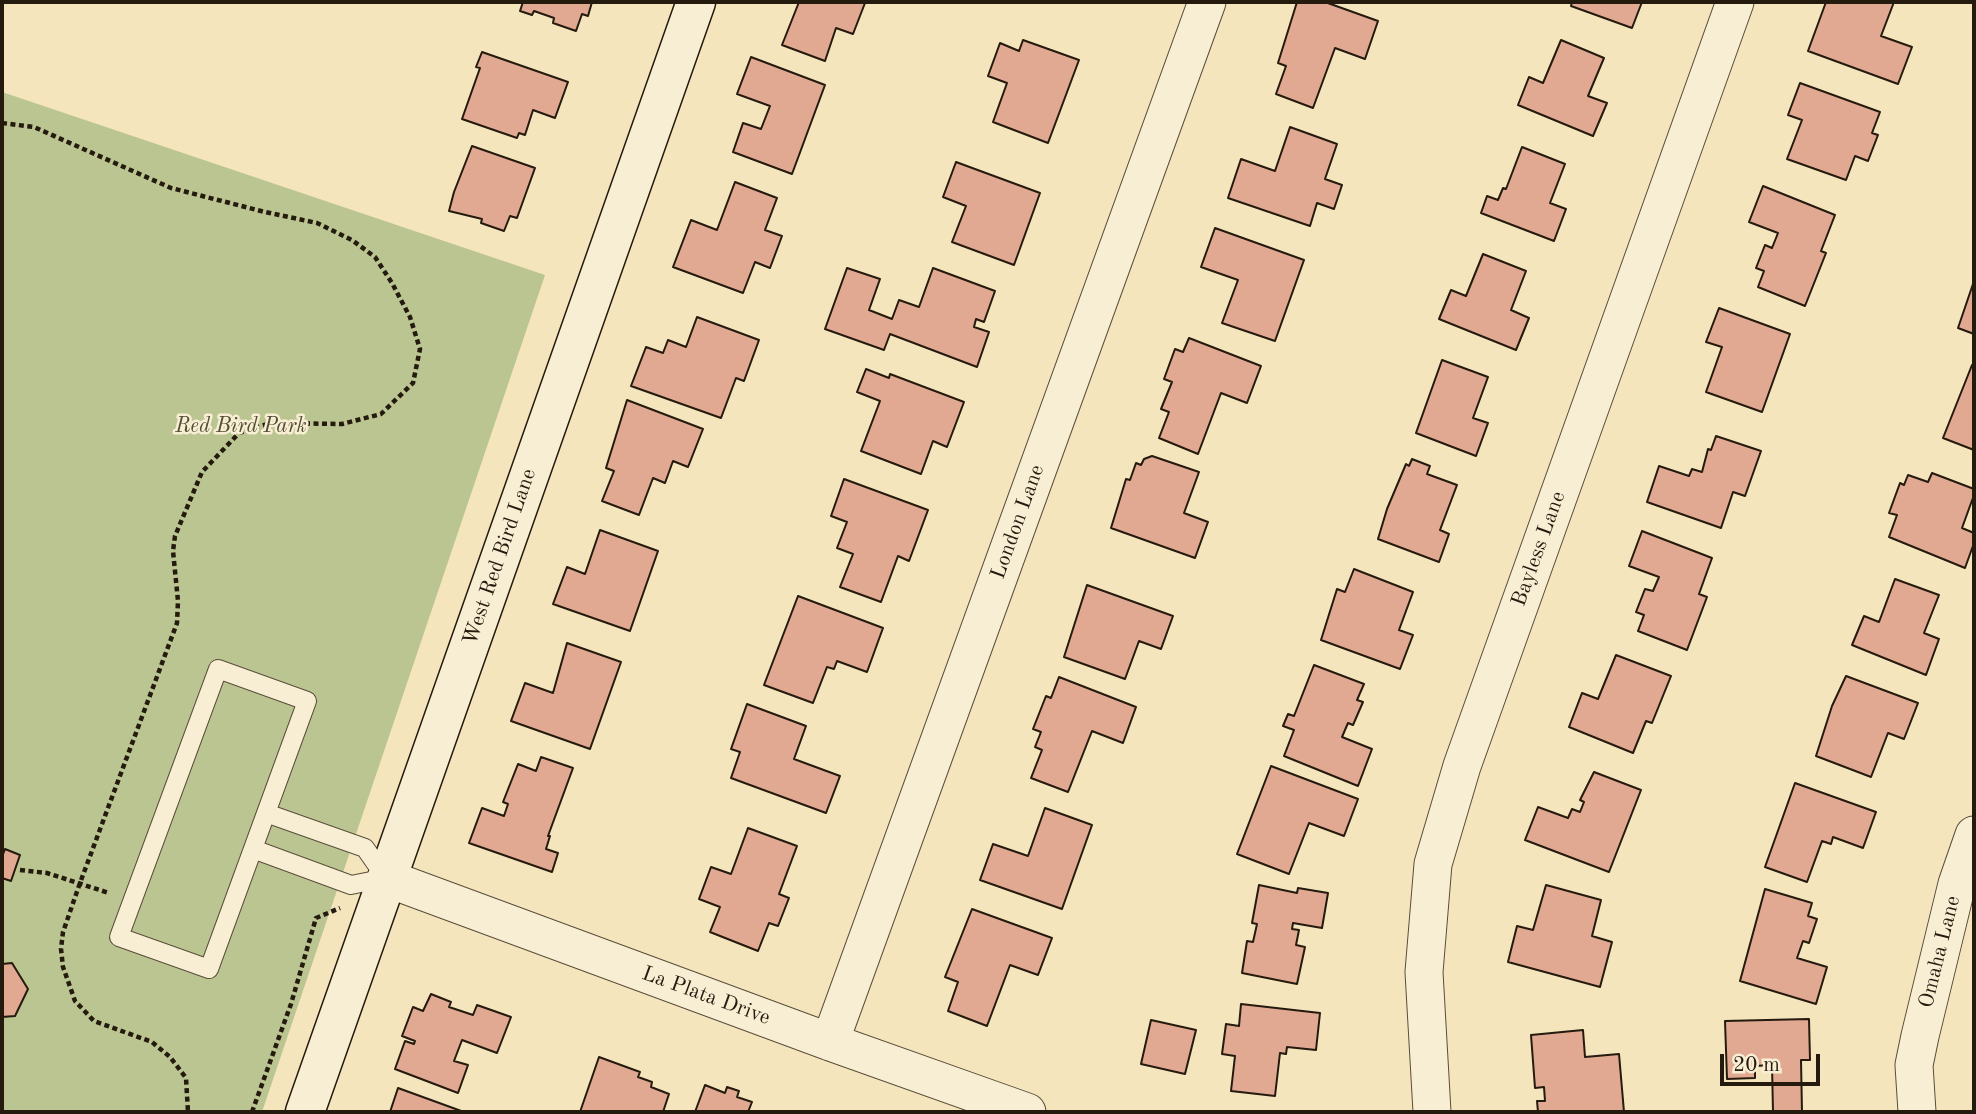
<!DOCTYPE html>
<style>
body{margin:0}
#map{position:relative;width:1976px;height:1114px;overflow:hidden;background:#f4e5bc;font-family:"Old Standard TT",serif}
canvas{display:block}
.frame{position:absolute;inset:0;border:4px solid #251a0e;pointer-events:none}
.scale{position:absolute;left:1720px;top:1054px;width:100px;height:32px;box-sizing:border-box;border:4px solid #251a0e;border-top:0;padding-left:9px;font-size:21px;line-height:24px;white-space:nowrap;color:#251a0e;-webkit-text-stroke:5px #f8eed3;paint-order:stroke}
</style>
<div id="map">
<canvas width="1976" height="1114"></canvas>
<div class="frame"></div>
<div class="scale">20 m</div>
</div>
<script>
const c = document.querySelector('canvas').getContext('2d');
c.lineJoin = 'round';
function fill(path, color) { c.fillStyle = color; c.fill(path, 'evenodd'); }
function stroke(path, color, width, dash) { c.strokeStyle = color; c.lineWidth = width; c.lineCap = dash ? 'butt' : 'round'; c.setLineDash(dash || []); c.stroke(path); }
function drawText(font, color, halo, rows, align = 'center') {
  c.font = font + ' "Old Standard TT",serif'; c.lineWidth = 5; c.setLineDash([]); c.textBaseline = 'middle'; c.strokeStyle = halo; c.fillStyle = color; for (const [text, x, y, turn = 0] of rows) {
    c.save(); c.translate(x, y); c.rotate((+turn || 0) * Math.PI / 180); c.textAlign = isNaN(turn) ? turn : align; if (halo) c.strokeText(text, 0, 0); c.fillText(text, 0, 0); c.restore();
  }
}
const green = new Path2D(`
 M 2,92 L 545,275 L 262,1112 L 2,1112 Z`);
const building = new Path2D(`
 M 523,2 L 592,2 L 588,16 L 582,14 L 576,31 L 553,23 L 554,18 L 534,11 L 532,15 L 520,11 Z
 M 799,2 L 860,2 L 865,3 L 853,34 L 836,28 L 825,61 L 782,45 Z
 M 1297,2 L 1325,2 L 1378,21 L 1365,59 L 1335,48 L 1313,108 L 1276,94 L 1286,66 L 1278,63 Z
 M 1572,2 L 1642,2 L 1632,28 L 1571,6 Z
 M 1826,2 L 1894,2 L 1881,36 L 1912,47 L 1898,84 L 1808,51 Z
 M 1023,40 L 1079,60 L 1048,143 L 993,122 L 1007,83 L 988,76 L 1000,43 L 1019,51 Z
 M 1561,40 L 1604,58 L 1588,96 L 1607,103 L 1593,136 L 1518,105 L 1529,77 L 1543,83 Z
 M 482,52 L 568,82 L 555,118 L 533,110 L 525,135 L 519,133 L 517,138 L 462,119 L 480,68 L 476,67 Z
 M 751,57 L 825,85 L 792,174 L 733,152 L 743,123 L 761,129 L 770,106 L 737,94 Z
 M 1800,83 L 1880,112 L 1872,133 L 1878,135 L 1868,161 L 1855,156 L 1846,180 L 1787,159 L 1802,120 L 1788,115 Z
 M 1290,127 L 1337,144 L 1325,179 L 1342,185 L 1334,209 L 1317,203 L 1310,226 L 1228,198 L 1241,159 L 1275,171 Z
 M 472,146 L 535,168 L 517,218 L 510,216 L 504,231 L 481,223 L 482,219 L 449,211 L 454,192 Z
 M 1522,147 L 1565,164 L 1550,203 L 1566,209 L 1554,241 L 1481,213 L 1487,196 L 1498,200 L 1503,188 L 1506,189 Z
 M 956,162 L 1040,193 L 1014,265 L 952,242 L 966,206 L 943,197 Z
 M 735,182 L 777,198 L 765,230 L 782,236 L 770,268 L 755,262 L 743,293 L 673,267 L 691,220 L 717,230 Z
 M 1763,186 L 1835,215 L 1821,251 L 1826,253 L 1805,306 L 1758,287 L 1764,271 L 1756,268 L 1765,245 L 1772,248 L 1778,233 L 1749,222 Z
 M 1215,228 L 1304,260 L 1275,341 L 1222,323 L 1238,280 L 1201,267 Z
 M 1483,254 L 1526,271 L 1511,310 L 1529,318 L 1516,350 L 1439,319 L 1451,290 L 1466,296 Z
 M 847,268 L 880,279 L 869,310 L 892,319 L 899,300 L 919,307 L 933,268 L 995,291 L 984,322 L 976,319 L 974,327 L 989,332 L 977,367 L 890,334 L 884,350 L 825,329 Z
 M 1974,281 L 1974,334 L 1958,328 Z
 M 1719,308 L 1790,334 L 1762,412 L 1706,392 L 1722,347 L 1706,342 Z
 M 697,317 L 759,340 L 744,381 L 736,378 L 721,418 L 631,386 L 646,347 L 663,353 L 668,340 L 686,347 Z
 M 1189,338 L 1261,366 L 1247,403 L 1221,393 L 1198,454 L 1159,438 L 1169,412 L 1161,409 L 1172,382 L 1164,379 L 1175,349 L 1183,352 Z
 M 1442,360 L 1488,377 L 1473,418 L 1488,423 L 1476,456 L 1416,433 Z
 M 1972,365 L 1974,366 L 1974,450 L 1943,438 Z
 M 866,369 L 889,378 L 890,374 L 964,402 L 947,447 L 933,441 L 921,474 L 861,451 L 880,401 L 857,392 Z
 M 627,400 L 703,429 L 688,467 L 673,461 L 665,483 L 653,478 L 639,515 L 602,501 L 614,471 L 606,468 Z
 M 1716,436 L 1761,451 L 1745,496 L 1733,492 L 1721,528 L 1647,502 L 1659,466 L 1689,476 L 1692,469 L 1702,472 L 1708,449 L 1711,450 Z
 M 1152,456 L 1199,472 L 1184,513 L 1208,522 L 1195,558 L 1111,528 L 1126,479 L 1130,480 L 1136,463 L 1141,465 L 1144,459 Z
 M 1412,459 L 1430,466 L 1427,474 L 1457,485 L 1440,530 L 1449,534 L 1439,562 L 1378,539 L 1387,509 L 1406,464 L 1409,466 Z
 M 1932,473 L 1974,489 L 1974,495 L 1962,528 L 1974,533 L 1974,543 L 1965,568 L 1889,537 L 1897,515 L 1889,513 L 1900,483 L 1904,485 L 1908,475 L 1928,482 Z
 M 844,479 L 928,510 L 909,561 L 898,556 L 881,602 L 840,587 L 853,554 L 837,548 L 847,522 L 831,516 Z
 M 600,530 L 658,551 L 630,631 L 553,604 L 567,567 L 585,574 Z
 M 1642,531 L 1712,558 L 1699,594 L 1707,597 L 1687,650 L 1638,631 L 1644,615 L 1636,612 L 1645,589 L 1653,591 L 1659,577 L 1629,566 Z
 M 1354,569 L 1413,592 L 1399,630 L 1413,635 L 1400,669 L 1321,640 L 1337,589 L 1345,592 Z
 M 1895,579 L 1939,595 L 1924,633 L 1939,639 L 1926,675 L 1852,645 L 1864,616 L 1879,622 Z
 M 1087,585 L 1173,616 L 1161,649 L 1139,641 L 1125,679 L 1064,657 Z
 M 798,596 L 883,628 L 867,672 L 837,661 L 834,669 L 827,667 L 813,703 L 764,685 Z
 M 567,643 L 621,662 L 590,749 L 511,721 L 525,683 L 553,693 Z
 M 1616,655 L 1671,676 L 1652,723 L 1646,721 L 1633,753 L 1569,727 L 1582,693 L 1598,699 Z
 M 1314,665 L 1364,684 L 1357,700 L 1363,702 L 1353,725 L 1348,723 L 1342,737 L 1372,749 L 1358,786 L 1284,756 L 1294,730 L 1283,726 L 1288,714 L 1294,716 Z
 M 1846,676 L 1918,703 L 1904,739 L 1888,733 L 1871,777 L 1816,756 L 1832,706 Z
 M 1059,677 L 1136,707 L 1123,743 L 1092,731 L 1068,792 L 1031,778 L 1042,750 L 1035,747 L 1041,732 L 1033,729 L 1046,696 L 1051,698 Z
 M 747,704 L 806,726 L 794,759 L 840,776 L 826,813 L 731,778 L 740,752 L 731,749 Z
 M 541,757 L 573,768 L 548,836 L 550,836 L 546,849 L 558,853 L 552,872 L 469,843 L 482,808 L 504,816 L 508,804 L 503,802 L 518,764 L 536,771 Z
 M 1271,766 L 1358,799 L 1344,836 L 1309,823 L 1289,874 L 1237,854 Z
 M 1594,772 L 1641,790 L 1609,872 L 1525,840 L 1538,807 L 1568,818 L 1572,809 L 1580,812 L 1584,802 L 1580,800 Z
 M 1795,783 L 1876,812 L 1863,848 L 1833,837 L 1831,844 L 1822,841 L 1807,882 L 1765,867 Z
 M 1045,808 L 1092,825 L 1062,909 L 980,880 L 993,844 L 1028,856 Z
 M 748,828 L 797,846 L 779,894 L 789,898 L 778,926 L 769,923 L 758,951 L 710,932 L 720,907 L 699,899 L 711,867 L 731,874 Z
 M 5,849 L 20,855 L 11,881 L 2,878 L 2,857 Z
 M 1259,885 L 1297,893 L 1298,888 L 1328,893 L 1322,928 L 1293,923 L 1292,929 L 1299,930 L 1296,945 L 1305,947 L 1297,984 L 1242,973 L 1247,941 L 1253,942 L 1257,924 L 1252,923 Z
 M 1546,885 L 1601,900 L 1592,936 L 1612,942 L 1600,987 L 1508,962 L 1517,926 L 1533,930 Z
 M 1765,889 L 1812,903 L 1808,916 L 1817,919 L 1809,943 L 1803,941 L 1797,958 L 1827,967 L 1816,1004 L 1740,981 Z
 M 972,909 L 1052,938 L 1038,975 L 1010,965 L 987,1026 L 948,1011 L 958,982 L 945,977 Z
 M 12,963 L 28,989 L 15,1016 L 2,1017 L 2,964 Z
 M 431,994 L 451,1002 L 449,1007 L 473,1015 L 477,1005 L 511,1017 L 497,1053 L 462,1040 L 454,1061 L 468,1065 L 458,1093 L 395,1069 L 405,1041 L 414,1044 L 415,1041 L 402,1036 L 413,1007 L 423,1011 Z
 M 1241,1004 L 1320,1013 L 1316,1050 L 1287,1047 L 1286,1054 L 1280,1053 L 1275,1096 L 1231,1091 L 1235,1056 L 1222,1054 L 1226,1024 L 1239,1026 Z
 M 1809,1019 L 1810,1060 L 1801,1060 L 1802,1112 L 1773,1112 L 1772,1065 L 1755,1066 L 1755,1078 L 1727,1079 L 1725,1021 Z
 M 1151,1020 L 1196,1030 L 1185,1074 L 1141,1064 Z
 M 1583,1030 L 1585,1057 L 1619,1054 L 1624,1112 L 1538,1112 L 1537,1101 L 1545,1101 L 1544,1087 L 1535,1088 L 1531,1035 Z
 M 599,1057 L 640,1072 L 638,1077 L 652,1082 L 651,1087 L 669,1094 L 663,1112 L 580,1112 Z
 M 705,1085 L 725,1093 L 727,1087 L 739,1091 L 737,1097 L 752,1102 L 748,1112 L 695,1112 Z
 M 398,1088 L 464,1112 L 390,1112 Z`);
const path = new Path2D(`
 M 2,123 L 34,127 L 171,188 L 265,212 L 317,223 L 352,240 L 375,257 L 392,283 L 410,317 L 420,349 L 413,383 L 381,414 L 342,424 L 270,423 L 239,433 L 202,472 L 175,536 L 173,551 L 178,601 L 177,623 L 80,883 L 63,932 L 61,949 L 63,967 L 75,1001 L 94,1021 L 152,1042 L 170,1057 L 186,1078 L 188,1112
 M 20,870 L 47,873 L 109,893
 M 252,1112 L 291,1004 L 316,918 L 340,908`);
const lane = new Path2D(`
 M 218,669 L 307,701 L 209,969 L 119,937 Z
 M 253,849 L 351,885 L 386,878 L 365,848 L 266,813`);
const street = new Path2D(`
 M 386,878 L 830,1042 L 1027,1112
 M 830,1042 L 1207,2
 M 1432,1112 L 1424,972 L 1433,864 L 1462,766 L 1735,2
 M 1917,1112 L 1914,1065 L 1920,1036 L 1957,884 L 1974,835`);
const secondary = new Path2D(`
 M 305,1112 L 696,2`);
const parkNames = [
 ["Red Bird Park",241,426]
];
const streetNames = [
 ["London Lane",1018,522,-70],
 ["Bayless Lane",1539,549,-70],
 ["West Red Bird Lane",500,557,-71],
 ["Omaha Lane",1940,952,-76],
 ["La Plata Drive",706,996,20]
];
fill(green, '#bbc591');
fill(building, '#e1a992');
stroke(building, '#251a0e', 2);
stroke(lane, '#594d3a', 20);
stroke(street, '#594d3a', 39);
stroke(secondary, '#251a0e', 41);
stroke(path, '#251a0e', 4.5, [5, 3.5]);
stroke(lane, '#f8eed3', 18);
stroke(street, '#f8eed3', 37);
stroke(secondary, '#f8eed3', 38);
drawText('italic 21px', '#524d35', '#f8eed3', parkNames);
drawText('21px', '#251a0e', '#f8eed3', streetNames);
</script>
